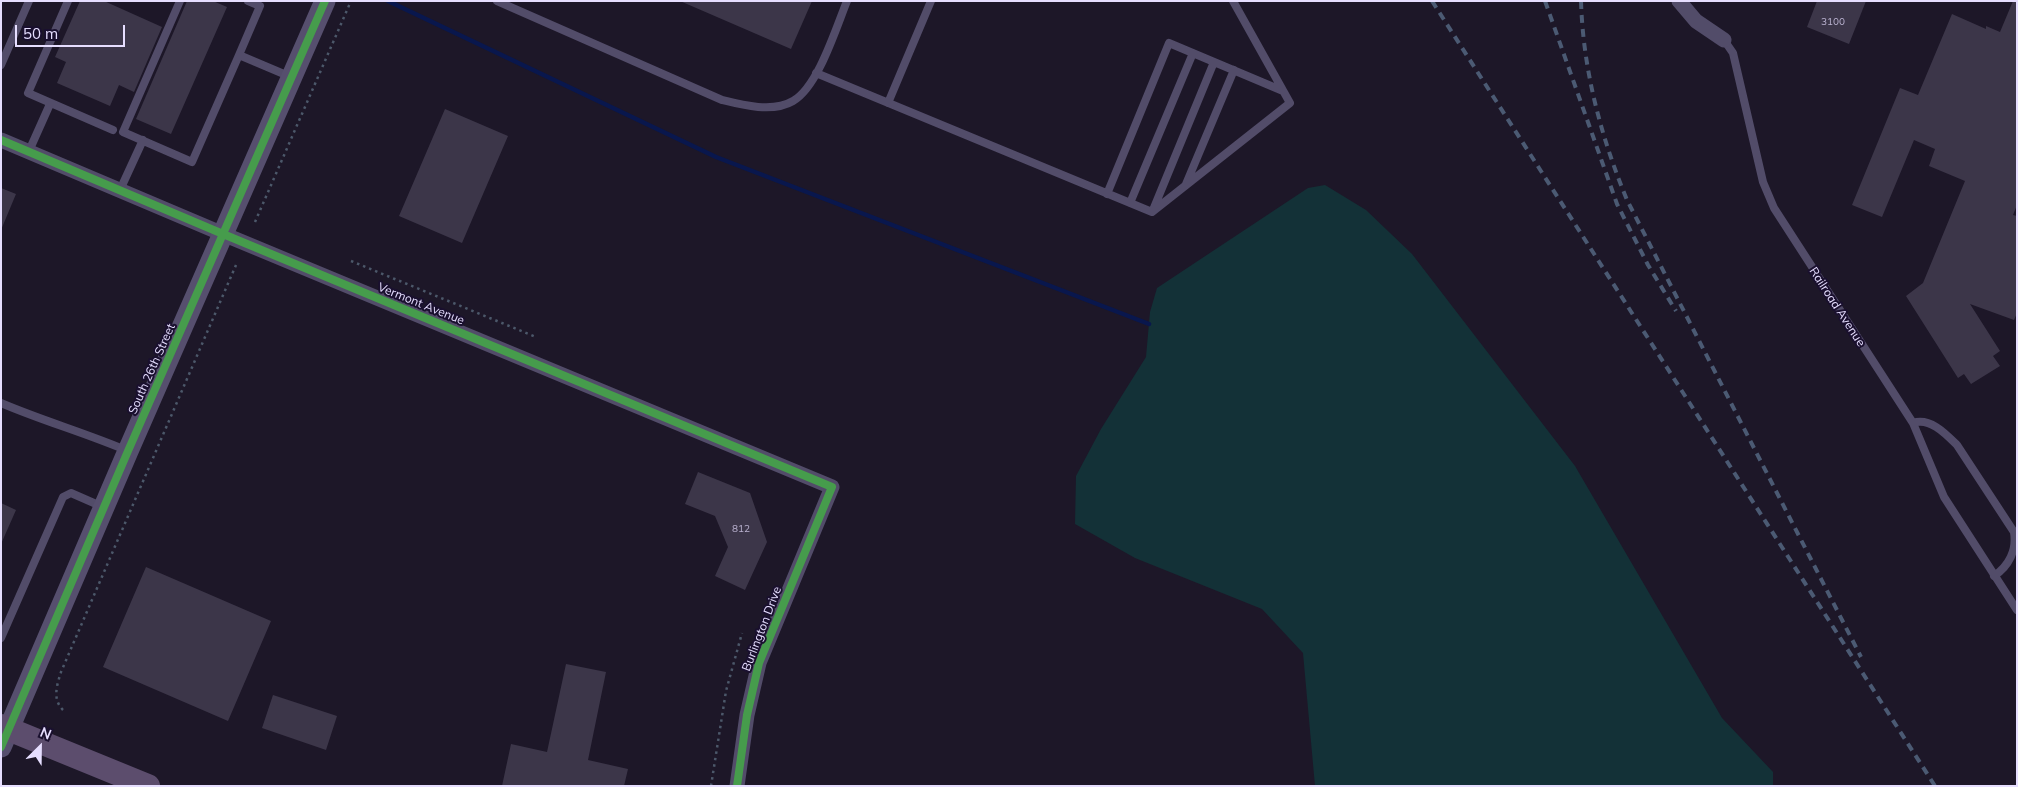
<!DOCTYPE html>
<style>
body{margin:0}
#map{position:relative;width:2018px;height:787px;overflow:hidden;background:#1d1728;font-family:Mulish,sans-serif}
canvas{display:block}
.frame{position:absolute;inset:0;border:2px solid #e6deff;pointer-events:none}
.north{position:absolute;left:15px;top:722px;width:50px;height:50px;-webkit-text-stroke:4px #1a102f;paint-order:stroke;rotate:23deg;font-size:14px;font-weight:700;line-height:20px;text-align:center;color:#e6deff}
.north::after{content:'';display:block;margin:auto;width:18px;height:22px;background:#e6deff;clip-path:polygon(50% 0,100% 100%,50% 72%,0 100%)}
.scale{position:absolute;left:15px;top:25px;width:110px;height:22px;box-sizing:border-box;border:2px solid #e6deff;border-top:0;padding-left:6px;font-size:15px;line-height:18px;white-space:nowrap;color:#e6deff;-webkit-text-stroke:4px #1a102f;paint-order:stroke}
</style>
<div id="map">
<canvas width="2018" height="787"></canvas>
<div class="frame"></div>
<div class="north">N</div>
<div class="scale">50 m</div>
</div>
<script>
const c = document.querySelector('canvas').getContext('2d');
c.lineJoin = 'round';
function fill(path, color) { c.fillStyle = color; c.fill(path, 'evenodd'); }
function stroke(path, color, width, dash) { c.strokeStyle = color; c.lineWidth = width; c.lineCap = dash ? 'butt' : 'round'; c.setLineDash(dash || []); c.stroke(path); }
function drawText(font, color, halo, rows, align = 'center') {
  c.font = font + ' Mulish,sans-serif'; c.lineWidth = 4; c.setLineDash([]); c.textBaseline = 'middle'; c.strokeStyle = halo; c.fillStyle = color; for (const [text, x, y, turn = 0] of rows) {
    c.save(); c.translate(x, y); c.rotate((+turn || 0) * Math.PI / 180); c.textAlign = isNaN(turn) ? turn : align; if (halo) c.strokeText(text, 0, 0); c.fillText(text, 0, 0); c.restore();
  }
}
const green = new Path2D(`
 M 1325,185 L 1366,210 L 1412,254 L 1575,466 L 1722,718 L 1773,772 L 1773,786 L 1315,786 L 1303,653 L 1262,609 L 1135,558 L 1075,524 L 1076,476 L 1101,429 L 1146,357 L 1150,312 L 1157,288 L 1308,188 Z`);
const stream = new Path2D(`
 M 388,1 L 716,157 L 1149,324`);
const building = new Path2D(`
 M 80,1 L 104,1 L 162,27 L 134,92 L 119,85 L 110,106 L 57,83 L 66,62 L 55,57 Z
 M 187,1 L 213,1 L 227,7 L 171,134 L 136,119 Z
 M 680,1 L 812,1 L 791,49 Z
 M 1817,1 L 1866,1 L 1849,44 L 1807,27 Z
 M 2013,1 L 2017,1 L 2017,205 L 2013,215 L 2017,216 L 2017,313 L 2014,320 L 1970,304 L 2000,351 L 1993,356 L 2000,366 L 1971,384 L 1964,374 L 1958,378 L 1906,296 L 1923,283 L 1965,181 L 1929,166 L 1935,149 L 1914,140 L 1882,217 L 1852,205 L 1900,88 L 1918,95 L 1952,14 L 1986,29 L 1986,26 L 2000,32 Z
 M 445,109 L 508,136 L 462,243 L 399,216 Z
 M 1,188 L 16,194 L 1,230 Z
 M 698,472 L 750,493 L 767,542 L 745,590 L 715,576 L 728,547 L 715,516 L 685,504 Z
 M 1,503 L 16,510 L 1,544 Z
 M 146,567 L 271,621 L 228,721 L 103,667 Z
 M 566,664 L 606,672 L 588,760 L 628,769 L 624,786 L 502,786 L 511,744 L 547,752 Z
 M 273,695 L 337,716 L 326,750 L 262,728 Z`);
const path = new Path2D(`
 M 255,222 L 351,1
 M 351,261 L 536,337
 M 63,710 C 52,699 57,685 61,672 L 236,265
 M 711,786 L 726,691 L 742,633`);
const lane = new Path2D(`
 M 68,1 L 28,93 L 113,130
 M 180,1 L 123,132 L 192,162 L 239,55 L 291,77
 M 497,1 L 722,100 C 742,105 773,113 793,101 C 818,87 836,28 847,1
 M 1724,40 L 1733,53 L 1763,182 L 1774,208 L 1913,423 L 1944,497 L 2017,610
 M 239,55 L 260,6 L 248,1
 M 1,65 L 29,1
 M 816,73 L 1152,212 L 1290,103 L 1233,1
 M 888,103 L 931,1
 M 29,151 L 50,104
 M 1186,184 L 1234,70
 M 120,190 L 143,140
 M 1107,194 L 1169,43 L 1283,91
 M 1130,203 L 1193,53
 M 1153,210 L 1214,62
 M 1,403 C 43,421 86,433 128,451
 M 1913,423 C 1930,417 1946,434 1957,445 L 2014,532 C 2017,550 2009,566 1994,576
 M 1,638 L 63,497 L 71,493 L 103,507`);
const street = new Path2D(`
 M 1679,1 L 1696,21 L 1724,40
 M 1,140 L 223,234 L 832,487 L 759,663 L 747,715 L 737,786`);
const secondary = new Path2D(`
 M 1,747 L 128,451 L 325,1`);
const primary = new Path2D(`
 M 1,726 L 148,786`);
const rail = new Path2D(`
 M 1432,1 L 1935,786
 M 1545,1 L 1617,204 L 1648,265 L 1676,311
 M 1581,1 C 1583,70 1601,137 1627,200 L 1861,657`);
const cycleway = new Path2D(`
 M 1,140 L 223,234 L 832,487 L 759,663 L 747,715 L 737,786
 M 1,747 L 128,451 L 325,1`);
const numberNames = [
 ["3100",1833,22],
 ["812",741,529]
];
const streetNames = [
 ["Vermont Avenue",421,304,22],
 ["Railroad Avenue",1837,307,57],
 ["South 26th Street",152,369,-66],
 ["Burlington Drive",762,629,-69]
];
fill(green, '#133137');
stroke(stream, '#09174d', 4.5);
fill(building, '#3c3649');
stroke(path, '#4c586a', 2.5, [2.5, 4]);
stroke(lane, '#524c69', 8);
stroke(street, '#524c69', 15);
stroke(secondary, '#564f6e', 21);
stroke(primary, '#5c4d6d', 24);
stroke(rail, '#4b5a73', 4, [8, 6]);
stroke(cycleway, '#469c4c', 8);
drawText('10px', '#bcb4d2', null, numberNames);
drawText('12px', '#e6deff', '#1a102f', streetNames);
</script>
